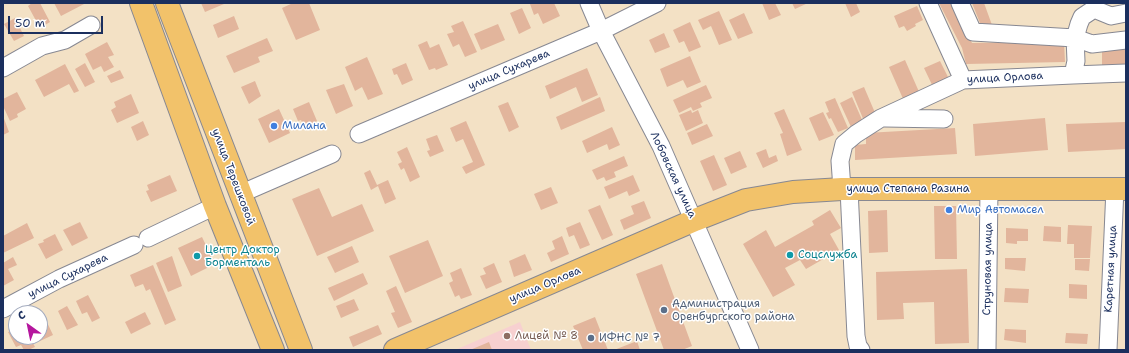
<!DOCTYPE html>
<meta charset="utf-8">
<style>
body{margin:0}
#map{position:relative;width:1129px;height:353px;overflow:hidden;background:#f3e1c5;font-family:"Shantell Sans",sans-serif}
canvas{display:block}
.frame{position:absolute;inset:0;border:4px solid #1b2f5e;pointer-events:none}
.north{position:absolute;left:8px;top:305px;width:40px;height:40px;box-sizing:border-box;background:#fff;border:1px solid #a4acbf;border-radius:50%;rotate:327deg;font-size:11px;font-weight:700;line-height:16px;text-align:center;color:#1b2f5e}
.north::after{content:'';display:block;margin:auto;width:14px;height:18px;background:#b5179e;clip-path:polygon(50% 0,100% 100%,50% 72%,0 100%)}
.scale{position:absolute;left:8px;top:16px;width:95px;height:18px;box-sizing:border-box;border:2px solid #1b2f5e;border-top:0;padding-left:5px;font-size:12px;line-height:14px;white-space:nowrap;color:#1b2f5e;-webkit-text-stroke:3px #fff;paint-order:stroke}
</style>
<div id="map">
<canvas width="1129" height="353"></canvas>
<div class="frame"></div>
<div class="north">С</div>
<div class="scale">50 m</div>
</div>
<script>
const c = document.querySelector('canvas').getContext('2d');
c.lineJoin = 'round';
function fill(path, color) { c.fillStyle = color; c.fill(path, 'evenodd'); }
function stroke(path, color, width, dash) { c.strokeStyle = color; c.lineWidth = width; c.lineCap = dash ? 'butt' : 'round'; c.setLineDash(dash || []); c.stroke(path); }
function drawText(font, color, halo, rows, align = 'center') {
  c.font = font + ' "Shantell Sans",sans-serif'; c.lineWidth = 3; c.setLineDash([]); c.textBaseline = 'middle'; c.strokeStyle = halo; c.fillStyle = color; for (const [text, x, y, turn = 0] of rows) {
    c.save(); c.translate(x, y); c.rotate((+turn || 0) * Math.PI / 180); c.textAlign = isNaN(turn) ? turn : align; if (halo) c.strokeText(text, 0, 0); c.fillText(text, 0, 0); c.restore();
  }
}
const built = new Path2D(`
 M 520,322 L 531,350 L 455,350 Z`);
const building = new Path2D(`
 M 32,3 L 40,3 L 50,22 L 40,28 L 28,6 Z
 M 54,3 L 86,3 L 61,16 Z
 M 201,3 L 223,3 L 224,4 L 205,12 Z
 M 293,3 L 309,3 L 320,30 L 296,40 L 282,8 Z
 M 533,3 L 554,3 L 560,16 L 543,24 L 538,13 L 534,15 L 530,4 Z
 M 762,3 L 775,3 L 781,15 L 769,20 Z
 M 792,3 L 808,3 L 795,9 Z
 M 845,3 L 856,3 L 860,12 L 851,17 Z
 M 939,3 L 952,3 L 972,43 L 1064,42 L 1065,62 L 966,64 L 962,48 Z
 M 972,3 L 984,3 L 992,25 L 982,28 Z
 M 917,6 L 923,20 L 915,24 L 916,26 L 907,31 L 904,26 L 899,28 L 894,16 Z
 M 522,8 L 531,28 L 519,34 L 510,13 Z
 M 719,11 L 732,40 L 719,45 L 711,26 L 703,30 L 698,20 Z
 M 744,13 L 753,33 L 738,39 L 729,20 Z
 M 234,16 L 239,29 L 218,38 L 213,25 Z
 M 15,18 L 24,36 L 14,41 L 4,24 Z
 M 463,21 L 477,52 L 465,57 L 459,44 L 453,47 L 447,34 L 454,32 L 451,26 Z
 M 690,22 L 701,47 L 689,52 L 684,41 L 679,43 L 673,30 Z
 M 498,24 L 505,40 L 481,50 L 474,34 Z
 M 664,33 L 670,47 L 655,53 L 649,40 Z
 M 267,38 L 273,51 L 258,57 L 260,62 L 234,73 L 226,56 Z
 M 427,41 L 430,48 L 439,44 L 448,65 L 436,70 L 435,68 L 429,70 L 418,45 Z
 M 107,42 L 114,55 L 108,57 L 114,67 L 104,72 L 101,66 L 93,70 L 85,54 Z
 M 1126,46 L 1126,65 L 1102,66 L 1102,47 Z
 M 690,56 L 701,82 L 687,88 L 683,80 L 667,87 L 660,69 Z
 M 367,57 L 383,94 L 368,100 L 362,87 L 355,91 L 345,67 Z
 M 905,60 L 920,94 L 904,101 L 889,67 Z
 M 940,61 L 950,81 L 934,89 L 924,68 Z
 M 85,63 L 95,82 L 85,87 L 75,69 Z
 M 406,63 L 413,80 L 402,85 L 397,74 L 394,75 L 392,69 Z
 M 65,64 L 79,91 L 74,93 L 69,84 L 44,97 L 35,80 Z
 M 587,68 L 598,95 L 582,102 L 576,87 L 550,99 L 545,86 Z
 M 120,70 L 124,78 L 111,83 L 107,76 Z
 M 255,81 L 261,96 L 249,104 L 241,87 Z
 M 344,84 L 353,106 L 336,114 L 326,90 Z
 M 706,85 L 712,98 L 700,103 L 702,107 L 693,111 L 691,107 L 679,113 L 673,100 Z
 M 864,87 L 876,115 L 864,121 L 852,92 Z
 M 17,92 L 26,109 L 17,114 L 18,117 L 10,121 L 3,106 L 3,99 Z
 M 131,94 L 139,113 L 117,123 L 111,110 L 116,107 L 114,102 Z
 M 600,97 L 605,111 L 561,130 L 556,117 Z
 M 852,97 L 863,122 L 851,127 L 840,103 Z
 M 835,98 L 848,128 L 838,132 L 831,118 L 829,119 L 826,113 L 829,112 L 825,102 Z
 M 309,102 L 317,121 L 304,127 L 301,120 L 298,121 L 293,109 Z
 M 508,102 L 519,127 L 509,132 L 498,106 Z
 M 279,109 L 290,133 L 269,143 L 258,119 Z
 M 784,109 L 802,150 L 787,156 L 780,134 L 783,133 L 774,113 Z
 M 691,110 L 692,113 L 698,110 L 703,123 L 686,131 L 679,115 Z
 M 823,112 L 834,135 L 819,141 L 809,118 Z
 M 3,116 L 9,132 L 3,135 Z
 M 1045,118 L 1048,150 L 975,156 L 973,124 Z
 M 143,121 L 149,135 L 137,141 L 131,127 Z
 M 466,121 L 485,165 L 466,174 L 462,167 L 473,162 L 463,139 L 456,142 L 450,128 Z
 M 1126,122 L 1126,149 L 1068,152 L 1066,124 Z
 M 707,124 L 713,136 L 692,145 L 687,133 Z
 M 612,127 L 620,145 L 609,150 L 607,144 L 587,153 L 582,141 Z
 M 955,128 L 957,154 L 855,160 L 855,145 L 866,144 L 866,133 Z
 M 437,135 L 444,151 L 430,157 L 427,151 L 430,150 L 426,139 Z
 M 407,147 L 420,177 L 410,182 L 404,168 L 401,170 L 398,164 L 402,162 L 397,152 Z
 M 766,149 L 769,158 L 776,155 L 778,161 L 763,168 L 756,153 Z
 M 740,151 L 747,167 L 731,174 L 724,158 Z
 M 714,155 L 727,185 L 713,191 L 700,161 Z
 M 624,156 L 628,166 L 614,172 L 616,177 L 606,181 L 604,177 L 597,180 L 592,170 Z
 M 370,170 L 377,185 L 388,180 L 396,199 L 385,204 L 378,186 L 371,190 L 364,173 Z
 M 170,175 L 177,191 L 151,202 L 146,191 L 149,190 L 147,185 Z
 M 633,175 L 640,191 L 629,196 L 627,191 L 609,199 L 604,187 Z
 M 551,187 L 558,203 L 541,210 L 534,194 Z
 M 319,188 L 332,217 L 362,204 L 374,231 L 317,256 L 292,199 Z
 M 644,201 L 651,218 L 624,230 L 620,220 L 634,214 L 631,206 Z
 M 600,205 L 613,235 L 602,240 L 588,210 Z
 M 934,206 L 956,206 L 957,259 L 935,259 Z
 M 830,210 L 841,228 L 830,234 L 839,250 L 806,269 L 800,260 L 785,268 L 795,285 L 773,297 L 743,244 L 766,230 L 775,247 L 814,225 L 812,221 Z
 M 887,210 L 888,252 L 869,253 L 868,211 Z
 M 80,222 L 88,238 L 72,246 L 63,230 Z
 M 580,222 L 590,245 L 580,249 L 574,235 L 569,237 L 566,228 Z
 M 27,223 L 34,238 L 3,253 L 3,236 Z
 M 1068,225 L 1092,226 L 1090,258 L 1074,258 L 1074,244 L 1067,244 Z
 M 1044,226 L 1061,227 L 1061,242 L 1043,241 Z
 M 1006,228 L 1028,229 L 1028,241 L 1017,241 L 1017,244 L 1006,243 Z
 M 55,234 L 63,250 L 46,259 L 38,244 L 44,242 L 43,240 Z
 M 562,236 L 569,254 L 551,262 L 547,253 L 555,249 L 552,241 Z
 M 202,237 L 215,264 L 191,276 L 178,248 Z
 M 428,240 L 443,276 L 405,293 L 389,256 Z
 M 352,246 L 359,262 L 335,273 L 327,257 Z
 M 525,254 L 532,270 L 514,277 L 509,261 Z
 M 172,256 L 182,286 L 168,292 L 156,263 Z
 M 13,257 L 17,265 L 8,269 L 14,280 L 3,286 L 3,263 Z
 M 1005,258 L 1026,258 L 1025,271 L 1005,269 Z
 M 1075,259 L 1090,259 L 1089,271 L 1075,270 Z
 M 494,263 L 502,282 L 486,289 L 480,276 L 486,274 L 483,268 Z
 M 662,264 L 692,346 L 682,350 L 664,350 L 636,274 Z
 M 153,265 L 176,320 L 165,325 L 150,289 L 146,291 L 143,284 L 135,287 L 130,275 Z
 M 461,268 L 472,295 L 461,299 L 459,295 L 455,297 L 449,283 L 453,281 L 450,273 Z
 M 967,269 L 969,343 L 935,344 L 934,302 L 903,303 L 904,319 L 877,320 L 876,272 Z
 M 363,273 L 368,284 L 334,301 L 328,288 Z
 M 1069,284 L 1087,285 L 1087,299 L 1069,298 Z
 M 396,286 L 412,322 L 398,328 L 391,313 L 395,312 L 386,291 Z
 M 1005,288 L 1029,289 L 1028,303 L 1004,302 Z
 M 88,295 L 100,318 L 92,322 L 87,312 L 82,314 L 76,301 Z
 M 354,299 L 359,310 L 341,318 L 336,306 Z
 M 67,306 L 78,325 L 67,330 L 58,311 Z
 M 145,312 L 151,324 L 131,334 L 125,322 Z
 M 44,316 L 53,335 L 40,341 L 38,337 L 40,337 L 40,318 Z
 M 595,317 L 608,350 L 583,350 L 573,326 Z
 M 378,325 L 382,334 L 353,347 L 349,337 Z
 M 16,328 L 16,337 L 30,337 L 35,347 L 28,350 L 24,350 L 21,345 L 16,347 L 8,332 Z
 M 1005,329 L 1026,330 L 1026,343 L 1004,340 Z
 M 1066,333 L 1088,334 L 1087,344 L 1065,343 Z
 M 637,341 L 640,350 L 614,350 Z
 M 489,342 L 492,350 L 470,350 Z`);
const minor = new Path2D(`
 M 589,3 L 601,31 L 661,146 L 750,350
 M 928,3 L 963,80
 M 960,3 L 973,32 L 1075,38 L 1092,44 L 1126,40
 M 1094,9 L 1111,16 L 1126,13
 M 3,68 L 42,46 L 65,40 L 91,25
 M 1073,75 L 1126,73
 M 885,118 L 944,119
 M 359,134 L 601,31 L 657,3
 M 842,189 L 840,161 L 844,144 L 856,134 L 881,118 L 963,80 L 1073,75 L 1076,61 L 1075,38 L 1079,24 L 1082,17 L 1094,9
 M 849,189 L 856,336 L 858,346 L 861,350
 M 240,194 L 332,154
 M 148,238 L 215,206
 M 3,309 L 59,279 L 134,245
 M 987,350 L 989,189
 M 1108,350 L 1115,188`);
const major = new Path2D(`
 M 141,3 L 215,206 L 273,350
 M 167,3 L 301,350
 M 395,350 L 695,220 L 746,200 L 793,192 L 842,189 L 1126,189`);
const markers = [
 [274,126,4,"#3f7fe0"],
 [949,210,4,"#3f7fe0"],
 [790,255,4,"#0f9aa8"],
 [197,256,4,"#0f9aa8"],
 [664,310,4,"#5c6f8a"],
 [507,336,4,"#8d6e63"],
 [591,338,4,"#5c6f8a"]
];
const streetNames = [
 ["улица Сухарева",509,70,-23],
 ["улица Орлова",1005,78,-3],
 ["Лобовская улица",673,175,65],
 ["улица Терешковой",233,177,69],
 ["улица Степана Разина",908,189],
 ["Струновая улица",988,269,-89],
 ["Каретная улица",1111,269,-87],
 ["улица Сухарева",68,276,-26],
 ["улица Орлова",545,285,-23]
];
const shopNames = [
 ["Милана",282,126],
 ["Мир Автомасел",957,210]
];
const cultureNames = [
 ["Центр Доктор",205,250],
 ["Борменталь",205,263],
 ["Соцслужба",798,255]
];
const serviceNames = [
 ["Администрация",672,304],
 ["Оренбургского района",672,317],
 ["ИФНС № 7",599,338]
];
const educationNames = [
 ["Лицей № 8",515,336]
];
fill(built, '#f7d0d0');
fill(building, '#e2b59c');
stroke(minor, '#878892', 19);
stroke(major, '#878892', 24);
stroke(minor, '#fff', 17);
stroke(major, '#f2c26a', 22);
for (const [x, y, r, color] of markers) { const dot = new Path2D(); dot.arc(x, y, r, 0, 2 * Math.PI); c.fillStyle = color; c.fill(dot); stroke(dot, '#fff', 1.5); }
drawText('11px', '#1b2f5e', '#fff', streetNames);
drawText('11px', '#366cbe', '#fff', shopNames, 'left');
drawText('11px', '#0d838f', '#fff', cultureNames, 'left');
drawText('11px', '#4e5e75', '#fff', serviceNames, 'left');
drawText('11px', '#785e54', '#fff', educationNames, 'left');
</script>
